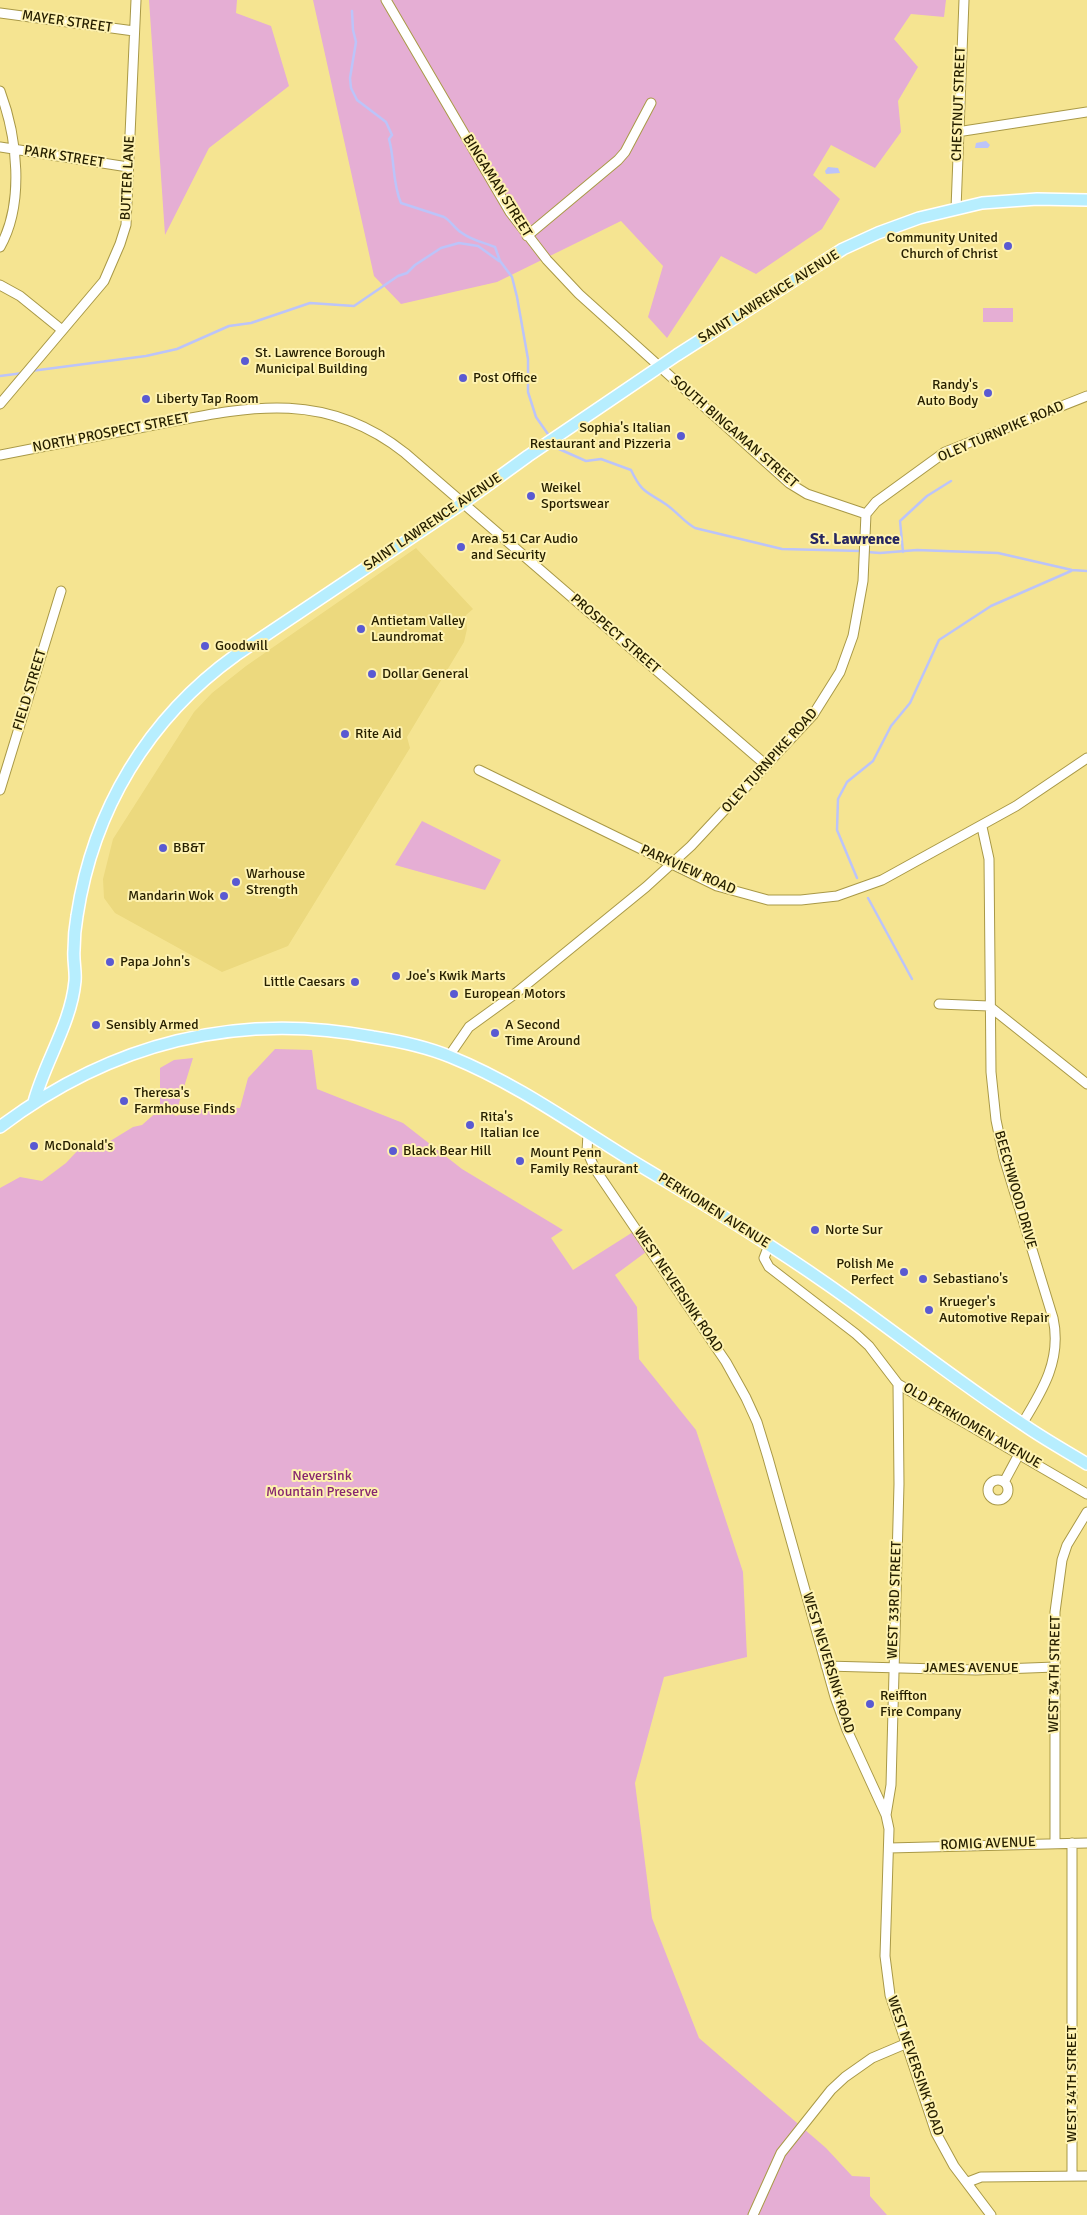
<!DOCTYPE html>
<style>
body{margin:0}
canvas{display:block;background:#f5e491}
</style>
<canvas width="1087" height="2215"></canvas>
<script>
const c = document.querySelector('canvas').getContext('2d');
c.lineJoin = 'round';
function fill(path, color) { c.fillStyle = color; c.fill(path, 'evenodd'); }
function stroke(path, color, width, dash) { c.strokeStyle = color; c.lineWidth = width; c.lineCap = dash ? 'butt' : 'round'; c.setLineDash(dash || []); c.stroke(path); }
function drawText(font, color, halo, rows, align = 'center') {
  c.font = font + ' Signika,sans-serif'; c.lineWidth = 4; c.setLineDash([]); c.textBaseline = 'middle'; c.strokeStyle = halo; c.fillStyle = color; for (const [text, x, y, turn = 0] of rows) {
    c.save(); c.translate(x, y); c.rotate((+turn || 0) * Math.PI / 180); c.textAlign = isNaN(turn) ? turn : align; if (halo) c.strokeText(text, 0, 0); c.fillText(text, 0, 0); c.restore();
  }
}
const built = new Path2D(`
 M 416,548 L 473,609 L 466,615 L 467,629 L 464,642 L 407,737 L 410,748 L 288,946 L 222,972 L 115,913 L 104,898 L 103,879 L 113,839 L 194,712 L 212,693 L 246,666 Z`);
const green = new Path2D(`
 M 149,0 L 237,0 L 236,13 L 271,26 L 289,86 L 209,148 L 165,235 Z
 M 313,0 L 946,0 L 944,17 L 911,14 L 894,39 L 918,67 L 898,101 L 901,132 L 875,168 L 831,145 L 813,175 L 840,199 L 822,229 L 756,274 L 721,256 L 667,338 L 648,317 L 663,266 L 621,221 L 497,282 L 401,304 L 374,276 Z
 M 983,308 L 1013,308 L 1013,322 L 983,322 Z
 M 422,821 L 501,860 L 485,890 L 395,865 Z
 M 275,1049 L 312,1050 L 317,1089 L 403,1123 L 462,1169 L 563,1230 L 551,1238 L 573,1270 L 633,1232 L 646,1252 L 615,1275 L 637,1307 L 639,1359 L 696,1430 L 743,1572 L 747,1657 L 664,1677 L 635,1783 L 652,1918 L 699,2038 L 826,2148 L 852,2176 L 870,2177 L 870,2196 L 887,2215 L 0,2215 L 0,1188 L 20,1177 L 42,1181 L 66,1163 L 79,1149 L 102,1146 L 133,1127 L 142,1125 L 160,1109 L 160,1068 L 174,1060 L 193,1058 L 175,1116 L 210,1107 L 240,1108 L 248,1078 Z`);
const water = new Path2D(`
 M 986,141 L 990,145 L 988,148 L 975,148 L 976,143 Z
 M 828,167 L 838,168 L 840,173 L 826,174 L 825,171 Z`);
const stream = new Path2D(`
 M 352,11 L 353,30 L 356,42 L 350,78 L 351,88 L 357,100 L 386,122 L 392,135 L 389,139 C 395,160 392,183 401,203 L 444,217 C 451,221 454,228 462,233 C 471,240 485,243 495,247 L 500,261 L 512,277 L 517,297 L 528,359 L 528,392 L 536,417 L 550,437
 M 31,371 L 146,356 L 177,349 L 229,326 L 251,323 L 310,303 L 354,306 L 398,276 L 407,273 L 415,265 L 441,248 L 459,243 L 478,246 L 499,261
 M 0,376 L 23,373
 M 554,444 L 559,449 L 586,461 L 601,459 L 631,470 C 643,495 647,491 667,505 C 678,513 684,522 695,528 L 782,549 L 862,551
 M 867,552 L 880,553 L 917,550 L 998,553 L 1072,570 L 1087,571
 M 903,552 L 900,521 L 927,496 L 951,481
 M 857,878 L 837,830 L 838,799 L 847,782 L 873,761 L 891,726 L 910,703 L 939,640 L 991,606 L 1071,571
 M 868,898 L 912,979`);
const minor = new Path2D(`
 M 386,0 L 510,212 L 547,260 L 579,294 L 789,483 L 807,494 L 866,514
 M 0,13 L 134,31
 M 0,91 C 17,136 25,203 0,247
 M 957,132 L 1087,112
 M 0,147 L 128,167
 M 956,209 L 964,0
 M 527,236 L 618,160 L 625,152 L 651,103
 M 0,285 L 20,296 L 62,330
 M 0,404 L 104,281 L 120,244 L 126,225 L 136,0
 M 0,455 C 50,445 99,436 149,426 C 243,408 322,387 405,453 L 766,765
 M 479,770 L 717,886 L 768,900 L 801,900 L 837,896 L 882,880 L 1016,806 L 1087,758
 M 0,790 L 61,591
 M 982,827 L 989,859 L 991,1072 L 996,1120 L 1004,1158 L 1053,1318 C 1062,1359 1043,1390 1022,1424
 M 939,1004 L 989,1006 L 1087,1084
 M 449,1056 L 469,1027 L 516,993 L 646,887 L 691,846 L 813,715 L 840,672 L 853,636 L 863,581 L 866,514 L 876,502 L 945,452 L 1087,396
 M 588,1134 L 587,1151 L 595,1169 L 726,1362 L 746,1398 L 757,1422 L 768,1458 L 835,1697 L 847,1730 L 886,1815 L 889,1829 L 885,1956 L 890,1995 L 936,2133 L 954,2166 L 991,2215
 M 769,1245 L 764,1258 L 769,1267 L 856,1334 L 869,1346 L 898,1384 L 1087,1494
 M988 1490a10 10 0 1 1 20 0a10 10 0 1 1-20 0Z
 M 1004,1482 L 1019,1454
 M 826,1666 L 976,1670 L 1055,1667
 M 886,1815 L 891,1785 L 899,1484 L 898,1384
 M 1055,1843 L 1055,1612 L 1062,1560 L 1067,1545 L 1087,1512
 M 1072,1843 L 1072,2176
 M 889,1848 L 1087,1843
 M 968,2182 L 981,2177 L 1087,2176
 M 753,2215 L 781,2153 L 831,2090 L 845,2077 L 872,2058 L 905,2044`);
const major = new Path2D(`
 M 34,1102 C 45,1061 71,1024 75,981 C 76,971 73,960 74,950 C 74,939 75,927 77,916 C 93,810 148,718 236,655 L 463,503 L 528,456 L 677,355 L 843,249 L 878,233 L 919,218 L 982,203 L 1037,199 L 1087,200
 M 0,1127 C 111,1043 237,1011 373,1037 C 399,1041 427,1047 451,1057 C 518,1084 578,1128 639,1165 C 703,1203 767,1242 827,1284 C 893,1330 956,1381 1024,1425 C 1044,1439 1066,1451 1087,1464`);
const markers = [
 [1008,246,5,"#5a5ad2"],
 [245,361,5,"#5a5ad2"],
 [463,378,5,"#5a5ad2"],
 [988,393,5,"#5a5ad2"],
 [146,399,5,"#5a5ad2"],
 [681,436,5,"#5a5ad2"],
 [531,496,5,"#5a5ad2"],
 [461,547,5,"#5a5ad2"],
 [361,629,5,"#5a5ad2"],
 [205,646,5,"#5a5ad2"],
 [372,674,5,"#5a5ad2"],
 [345,734,5,"#5a5ad2"],
 [163,848,5,"#5a5ad2"],
 [236,882,5,"#5a5ad2"],
 [224,896,5,"#5a5ad2"],
 [110,962,5,"#5a5ad2"],
 [396,976,5,"#5a5ad2"],
 [355,982,5,"#5a5ad2"],
 [454,994,5,"#5a5ad2"],
 [96,1025,5,"#5a5ad2"],
 [495,1033,5,"#5a5ad2"],
 [124,1101,5,"#5a5ad2"],
 [470,1125,5,"#5a5ad2"],
 [34,1146,5,"#5a5ad2"],
 [393,1151,5,"#5a5ad2"],
 [520,1161,5,"#5a5ad2"],
 [815,1230,5,"#5a5ad2"],
 [904,1272,5,"#5a5ad2"],
 [923,1279,5,"#5a5ad2"],
 [929,1310,5,"#5a5ad2"],
 [870,1704,5,"#5a5ad2"]
];
const streetNames = [
 ["MAYER STREET",67,22,8],
 ["CHESTNUT STREET",959,104,-88],
 ["PARK STREET",64,157,9],
 ["BUTTER LANE",128,178,-87],
 ["BINGAMAN STREET",497,186,58],
 ["SAINT LAWRENCE AVENUE",769,297,-32],
 ["SOUTH BINGAMAN STREET",734,432,41],
 ["OLEY TURNPIKE ROAD",1001,432,-23],
 ["NORTH PROSPECT STREET",111,433,-11],
 ["SAINT LAWRENCE AVENUE",433,522,-34],
 ["PROSPECT STREET",615,634,41],
 ["FIELD STREET",30,690,-73],
 ["OLEY TURNPIKE ROAD",770,761,-48],
 ["PARKVIEW ROAD",688,870,24],
 ["BEECHWOOD DRIVE",1015,1190,74],
 ["PERKIOMEN AVENUE",714,1211,32],
 ["WEST NEVERSINK ROAD",678,1290,56],
 ["OLD PERKIOMEN AVENUE",972,1426,30],
 ["WEST 33RD STREET",895,1600,-88],
 ["WEST NEVERSINK ROAD",828,1663,73],
 ["JAMES AVENUE",971,1668],
 ["WEST 34TH STREET",1055,1674,-89],
 ["ROMIG AVENUE",988,1844,-2],
 ["WEST NEVERSINK ROAD",915,2066,71],
 ["WEST 34TH STREET",1072,2084,-90]
];
const poiNames = [
 ["Community United",998,238,"right"],
 ["Church of Christ",998,254,"right"],
 ["St. Lawrence Borough",255,353],
 ["Municipal Building",255,369],
 ["Post Office",473,378],
 ["Randy's",978,385,"right"],
 ["Auto Body",978,401,"right"],
 ["Liberty Tap Room",156,399],
 ["Sophia's Italian",671,428,"right"],
 ["Restaurant and Pizzeria",671,444,"right"],
 ["Weikel",541,488],
 ["Sportswear",541,504],
 ["Area 51 Car Audio",471,539],
 ["and Security",471,555],
 ["Antietam Valley",371,621],
 ["Laundromat",371,637],
 ["Goodwill",215,646],
 ["Dollar General",382,674],
 ["Rite Aid",355,734],
 ["BB&T",173,848],
 ["Warhouse",246,874],
 ["Strength",246,890],
 ["Mandarin Wok",214,896,"right"],
 ["Papa John's",120,962],
 ["Joe's Kwik Marts",406,976],
 ["Little Caesars",345,982,"right"],
 ["European Motors",464,994],
 ["Sensibly Armed",106,1025],
 ["A Second",505,1025],
 ["Time Around",505,1041],
 ["Theresa's",134,1093],
 ["Farmhouse Finds",134,1109],
 ["Rita's",480,1117],
 ["Italian Ice",480,1133],
 ["McDonald's",44,1146],
 ["Black Bear Hill",403,1151],
 ["Mount Penn",530,1153],
 ["Family Restaurant",530,1169],
 ["Norte Sur",825,1230],
 ["Polish Me",894,1264,"right"],
 ["Perfect",894,1280,"right"],
 ["Sebastiano's",933,1279],
 ["Krueger's",939,1302],
 ["Automotive Repair",939,1318],
 ["Reiffton",880,1696],
 ["Fire Company",880,1712]
];
const parkNames = [
 ["Neversink",322,1476],
 ["Mountain Preserve",322,1492]
];
const quarterNames = [
 ["St. Lawrence",855,540]
];
fill(built, '#ecd97e');
fill(green, '#e5aed4');
fill(water, '#bcc4f9');
stroke(stream, '#bcc4f9', 2.5);
stroke(minor, '#a99947', 11);
stroke(major, '#fff', 14);
stroke(minor, '#fff', 9);
stroke(major, '#b7eefe', 11);
for (const [x, y, r, color] of markers) { const dot = new Path2D(); dot.arc(x, y, r, 0, 2 * Math.PI); c.fillStyle = color; c.fill(dot); stroke(dot, '#fef2b0', 2); }
drawText('14px', '#272000', '#fef2b0', streetNames);
drawText('14px', '#272000', '#fef2b0', poiNames, 'left');
drawText('14px', '#862570', '#fef2b0', parkNames);
drawText('bold 16px', '#262660', '#fef2b0', quarterNames);
</script>
